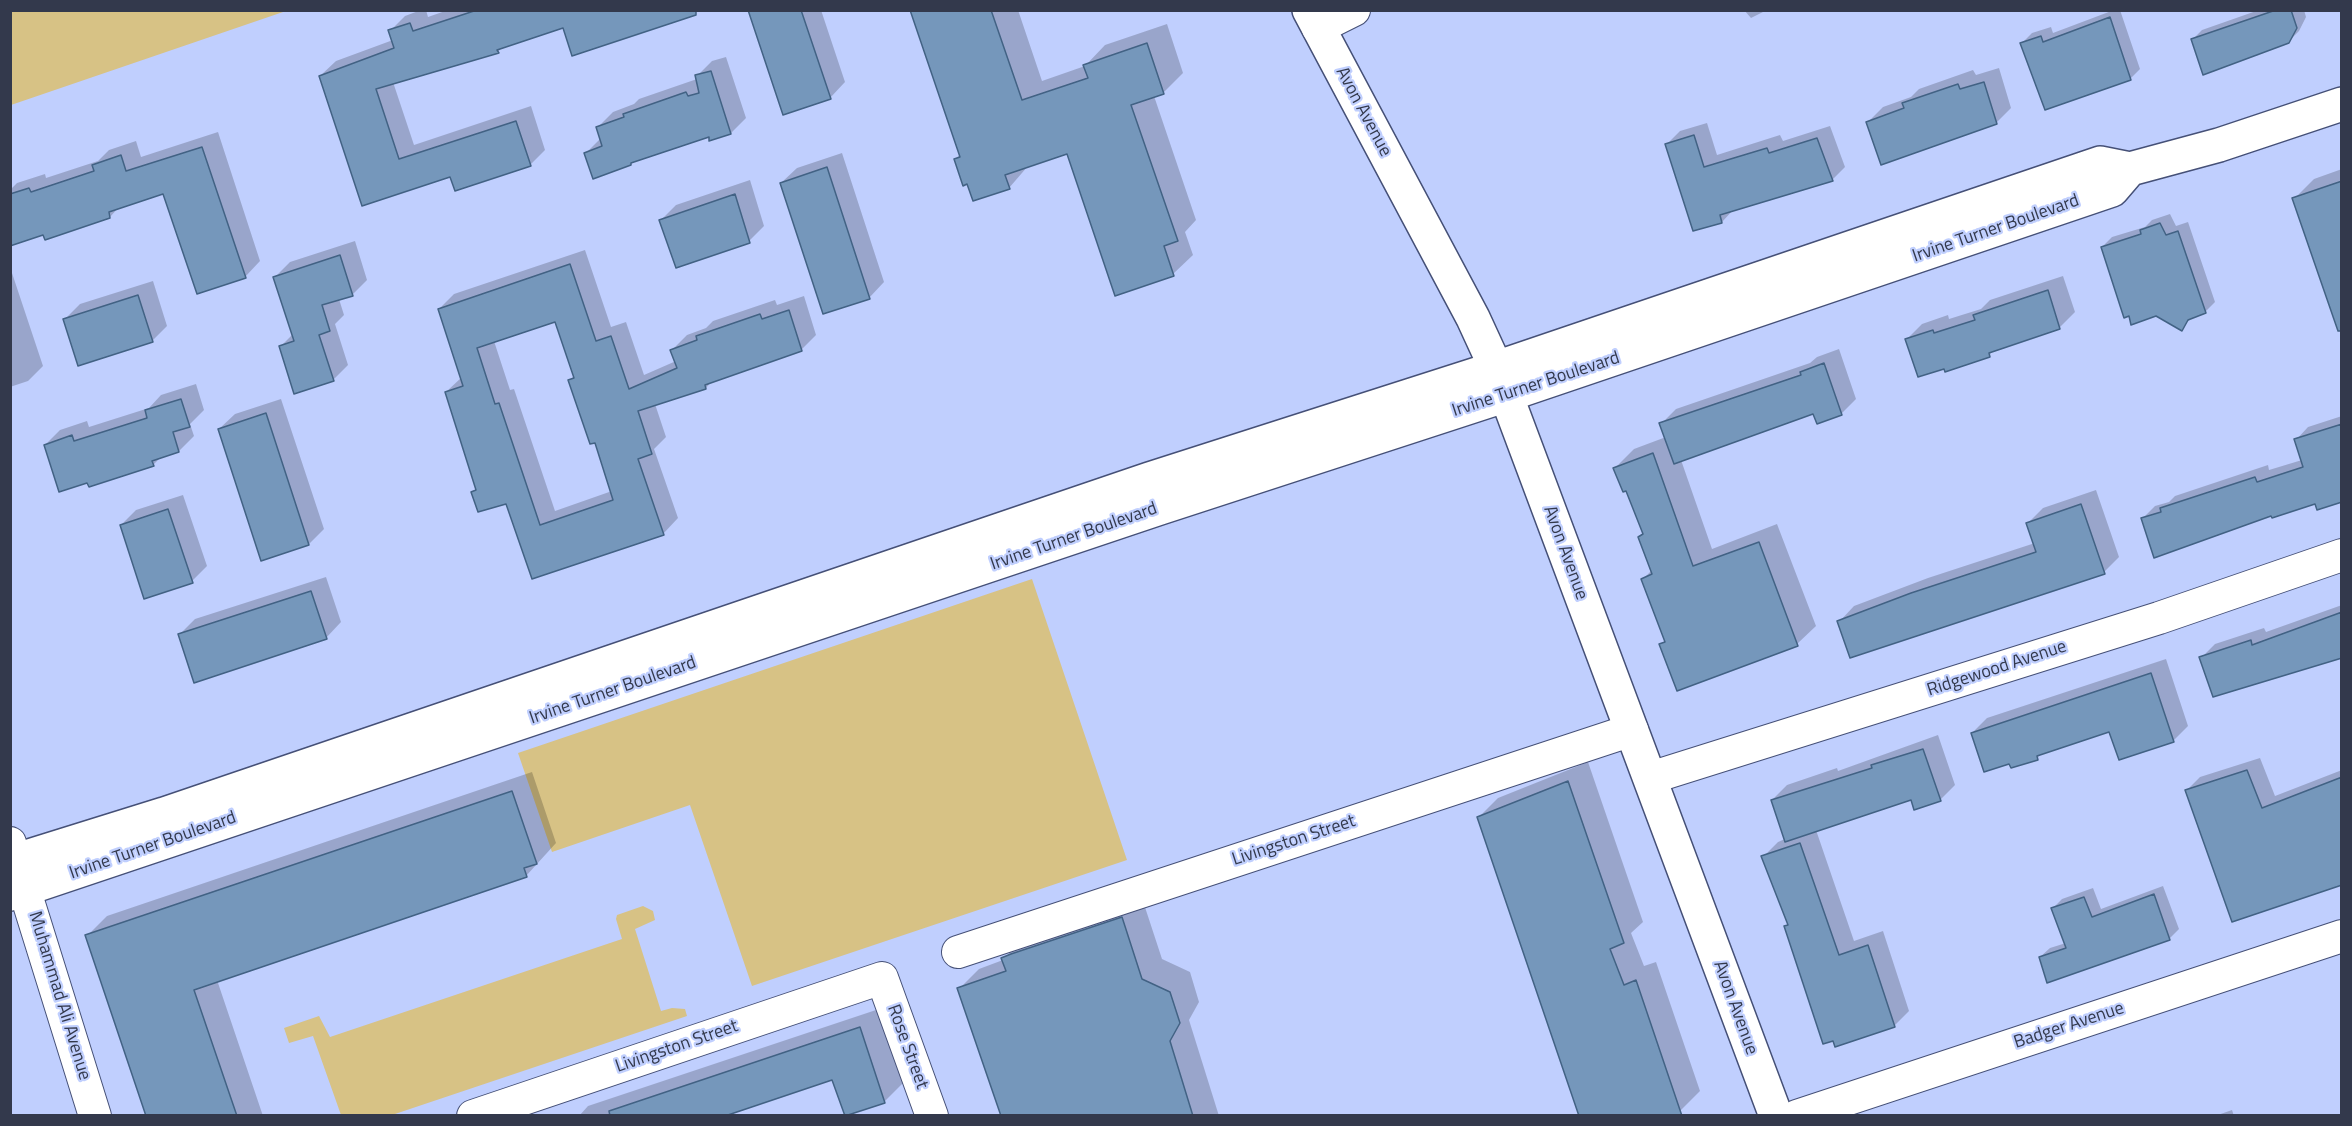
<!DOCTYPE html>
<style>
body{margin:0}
#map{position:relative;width:2352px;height:1126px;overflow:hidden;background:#c0cffe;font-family:"Titillium Web",sans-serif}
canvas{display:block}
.frame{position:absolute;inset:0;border:12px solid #33394c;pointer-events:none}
</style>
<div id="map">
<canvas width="2352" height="1126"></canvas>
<div class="frame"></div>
</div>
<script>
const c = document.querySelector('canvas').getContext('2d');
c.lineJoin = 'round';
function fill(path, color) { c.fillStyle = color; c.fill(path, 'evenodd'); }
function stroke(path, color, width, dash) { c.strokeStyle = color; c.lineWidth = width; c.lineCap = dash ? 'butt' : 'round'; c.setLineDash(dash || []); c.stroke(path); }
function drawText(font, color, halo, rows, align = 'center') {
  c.font = font + ' "Titillium Web",sans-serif'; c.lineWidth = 4.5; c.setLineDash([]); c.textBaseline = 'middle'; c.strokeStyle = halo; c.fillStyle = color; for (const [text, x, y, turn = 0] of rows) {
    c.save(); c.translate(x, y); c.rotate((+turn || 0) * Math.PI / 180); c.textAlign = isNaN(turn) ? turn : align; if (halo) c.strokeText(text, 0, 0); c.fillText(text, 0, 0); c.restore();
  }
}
const green = new Path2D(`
 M 11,10 L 286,10 L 286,11 L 11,105 Z
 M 1032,579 L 1127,860 L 752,986 L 690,805 L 552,852 L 518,753 Z
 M 643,906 L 653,911 L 655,920 L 635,929 L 661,1011 L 672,1008 L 685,1009 L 687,1016 L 392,1115 L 341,1115 L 313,1036 L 289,1043 L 284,1028 L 319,1016 L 330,1037 L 622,939 L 616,919 L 617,915 Z`);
const shadow = new Path2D(`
 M 421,10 L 426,10 L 428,17 L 448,10 L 534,10 L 498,52 L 435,72 L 433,69 L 393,82 L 414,145 L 531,106 L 545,150 L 530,165 L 451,175 L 363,204 L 320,76 L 336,61 L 393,40 L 390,31 L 405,16 Z
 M 750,10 L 821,10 L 845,82 L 830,98 Z
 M 912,10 L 1018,10 L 1042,81 L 1085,66 L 1105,45 L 1167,24 L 1183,73 L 1164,92 L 1154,96 L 1196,220 L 1185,232 L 1193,255 L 1173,274 L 1068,152 L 1028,166 L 1009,188 L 968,183 L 955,159 L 961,154 Z
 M 1744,10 L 1767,10 L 1751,18 Z
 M 2114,10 L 2120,10 L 2140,69 L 2130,79 L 2022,43 L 2032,33 L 2051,27 L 2053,33 Z
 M 2259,10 L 2304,10 L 2306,17 L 2299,31 L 2288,42 L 2192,40 L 2202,30 Z
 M 726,57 L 746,118 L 731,133 L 586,153 L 601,138 L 598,127 L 613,112 L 634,104 L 639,99 L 697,79 L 697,76 L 712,61 Z
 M 1999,68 L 2011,108 L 1996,123 L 1868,122 L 1883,107 L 1911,97 L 1919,89 L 1973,70 L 1976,75 Z
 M 1707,123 L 1717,155 L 1780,135 L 1783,141 L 1830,126 L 1845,167 L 1832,180 L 1734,209 L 1722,222 L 1667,144 L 1680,131 Z
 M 218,132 L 260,261 L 245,277 L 164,192 L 119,207 L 110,217 L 10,244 L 10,190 L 17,183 L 45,174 L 46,178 L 98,161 L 109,150 L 136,141 L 141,157 Z
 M 842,153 L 884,282 L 869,298 L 781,183 L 797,168 Z
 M 2342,169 L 2342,332 L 2294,199 L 2314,179 Z
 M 750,180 L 764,226 L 749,241 L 661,220 L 676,205 Z
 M 2170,214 L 2176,226 L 2188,222 L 2215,302 L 2205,312 L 2193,316 L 2181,329 L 2102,247 L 2112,237 L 2145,227 L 2152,220 Z
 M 355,241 L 367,280 L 352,295 L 339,299 L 344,315 L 335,324 L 348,365 L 333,380 L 281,346 L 293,334 L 275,277 L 290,262 Z
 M 585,250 L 611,327 L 626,322 L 644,375 L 676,361 L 672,350 L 687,335 L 706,328 L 713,321 L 775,300 L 777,305 L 804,296 L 816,335 L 801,350 L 712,381 L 706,388 L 655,404 L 666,437 L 654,449 L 678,518 L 663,534 L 533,577 L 507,502 L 473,492 L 477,488 L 446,392 L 462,377 L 439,309 L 454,294 ZM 556,320 L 575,375 L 570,380 L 596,441 L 612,491 L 555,511 L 514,389 L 510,390 L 494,341 Z
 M 10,267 L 43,366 L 28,381 L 10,387 Z
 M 2063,276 L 2075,312 L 2060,327 L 1995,349 L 1989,355 L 1907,339 L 1922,324 L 1948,315 L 1949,319 L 1981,309 L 1990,300 Z
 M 153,281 L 167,326 L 152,341 L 65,319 L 80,304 Z
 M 1839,349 L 1856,399 L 1841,414 L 1814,412 L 1681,460 L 1712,549 L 1777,524 L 1816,626 L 1797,644 L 1661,644 L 1666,639 L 1643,579 L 1652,570 L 1640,537 L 1644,533 L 1627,489 L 1615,468 L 1634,449 L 1666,437 L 1661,424 L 1676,409 L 1810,363 L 1817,357 Z
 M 196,384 L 204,410 L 190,424 L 194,436 L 179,451 L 162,456 L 153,465 L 45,445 L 60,430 L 87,421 L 89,427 L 149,408 L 161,395 Z
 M 281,399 L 324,529 L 309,544 L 219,429 L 235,414 Z
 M 2342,416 L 2342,502 L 2142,519 L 2155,506 L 2169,502 L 2175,496 L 2268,465 L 2269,470 L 2302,460 L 2296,440 L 2308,427 Z
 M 2096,490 L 2119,557 L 2104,572 L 1839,622 L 1854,606 L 1928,578 L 2035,543 L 2028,523 L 2043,508 Z
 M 183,495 L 207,566 L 192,581 L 121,525 L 136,510 Z
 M 326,577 L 341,622 L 326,638 L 180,634 L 195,619 Z
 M 2342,605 L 2342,659 L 2341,656 L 2201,658 L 2215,644 L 2264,628 L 2266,632 Z
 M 2166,659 L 2188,726 L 2173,741 L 2110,731 L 2043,752 L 2037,758 L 1972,733 L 1987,718 Z
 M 1938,735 L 1955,785 L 1940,800 L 1912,798 L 1816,830 L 1854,941 L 1883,931 L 1909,1011 L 1894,1026 L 1786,927 L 1789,924 L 1763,857 L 1778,842 L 1785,839 L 1772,800 L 1787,785 L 1837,768 L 1838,771 Z
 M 2260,758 L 2275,796 L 2342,770 L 2342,883 L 2233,920 L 2187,790 L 2200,777 Z
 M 1588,762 L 1643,922 L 1631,933 L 1644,966 L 1656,962 L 1700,1091 L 1680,1111 L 1479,817 L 1498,798 Z
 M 532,772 L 556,843 L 526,876 L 217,980 L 263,1116 L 148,1116 L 87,936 L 107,916 Z
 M 2163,886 L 2179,929 L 2169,939 L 2040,957 L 2050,948 L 2066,943 L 2053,908 L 2062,899 L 2093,888 L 2101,909 Z
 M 1142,898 L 1162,959 L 1190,972 L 1199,1002 L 1189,1020 L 1219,1116 L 1002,1116 L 959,989 L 979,969 L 1003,960 L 1022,939 Z
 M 879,1009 L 904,1082 L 885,1101 L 846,1114 L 833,1078 L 721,1116 L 579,1116 L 588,1106 Z
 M 2232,1110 L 2234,1116 L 2215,1116 Z`);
const building = new Path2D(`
 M 477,10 L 696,10 L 696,15 L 572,56 L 563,28 L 497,50 L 499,53 L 376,89 L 399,159 L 516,121 L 531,166 L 455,191 L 450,177 L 362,206 L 319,76 L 394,48 L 388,30 L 410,23 L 413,31 Z
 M 748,10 L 801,10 L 831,99 L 783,115 Z
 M 910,10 L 991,10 L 1022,100 L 1088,78 L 1083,65 L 1147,43 L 1164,94 L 1131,105 L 1178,241 L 1164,246 L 1174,276 L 1115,296 L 1067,154 L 1005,175 L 1010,189 L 973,201 L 967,184 L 963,186 L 954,159 L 960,157 Z
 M 2276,10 L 2291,10 L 2297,28 L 2289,43 L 2203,75 L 2191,39 Z
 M 2110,17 L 2131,80 L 2045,110 L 2020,43 L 2041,36 L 2043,42 Z
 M 711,71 L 731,134 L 709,141 L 709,137 L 631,163 L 631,165 L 593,179 L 584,153 L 602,146 L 596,127 L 624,117 L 623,114 L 686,92 L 688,96 L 699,93 L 695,75 Z
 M 1984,82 L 1997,124 L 1881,165 L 1866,122 L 1904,108 L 1902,103 L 1958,84 L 1960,89 Z
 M 1694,135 L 1704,167 L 1767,148 L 1769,153 L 1817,138 L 1833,181 L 1720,215 L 1722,223 L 1693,231 L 1665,144 Z
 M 202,147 L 246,278 L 197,294 L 163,194 L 109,212 L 110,218 L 45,240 L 43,235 L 10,246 L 10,194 L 29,188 L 31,192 L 94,171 L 92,165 L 121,155 L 126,171 Z
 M 827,167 L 870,299 L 823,314 L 780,183 Z
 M 2342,181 L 2342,331 L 2338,331 L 2292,198 Z
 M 735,194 L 750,243 L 676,268 L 659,220 Z
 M 2160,223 L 2166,235 L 2178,231 L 2206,313 L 2188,320 L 2182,331 L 2156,316 L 2131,325 L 2129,316 L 2124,318 L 2101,247 L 2141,234 L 2140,230 Z
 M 340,255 L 353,296 L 322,305 L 330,331 L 319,335 L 334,381 L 294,394 L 279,346 L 294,341 L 273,277 Z
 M 570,264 L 596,341 L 611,336 L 629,389 L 677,368 L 670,350 L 697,340 L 696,336 L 760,314 L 762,319 L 789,310 L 802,351 L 705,385 L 706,389 L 638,411 L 652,454 L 638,459 L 664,535 L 532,579 L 506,504 L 478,512 L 471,492 L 476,490 L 445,392 L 463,386 L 438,309 ZM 555,322 L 574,378 L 568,380 L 590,444 L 595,443 L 613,500 L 540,525 L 499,403 L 495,404 L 477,348 Z
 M 2048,290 L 2060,329 L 1989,353 L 1990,357 L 1945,372 L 1944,369 L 1918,377 L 1905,339 L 1933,330 L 1934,333 L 1975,320 L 1973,315 Z
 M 138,295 L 153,342 L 78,366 L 63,319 Z
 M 1824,363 L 1842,415 L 1817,424 L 1813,414 L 1674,464 L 1659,423 L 1801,375 L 1800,372 Z
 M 181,399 L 190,427 L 173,432 L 179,452 L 152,461 L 154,466 L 89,487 L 87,483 L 59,492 L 44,445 L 72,435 L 74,441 L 147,418 L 145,410 Z
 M 266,413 L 309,545 L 261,561 L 218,429 Z
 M 2342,424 L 2342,502 L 2317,510 L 2315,504 L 2272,518 L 2271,516 L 2154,558 L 2141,518 L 2161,512 L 2160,508 L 2255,477 L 2257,482 L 2303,467 L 2294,439 Z
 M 1653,453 L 1693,566 L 1759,542 L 1798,646 L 1677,691 L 1659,644 L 1665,642 L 1641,579 L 1652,574 L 1638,537 L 1643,534 L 1626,491 L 1623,492 L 1613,468 Z
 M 2081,504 L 2105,574 L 1850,658 L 1837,621 L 1911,593 L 2036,552 L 2026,523 Z
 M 168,509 L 193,583 L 144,599 L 120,525 Z
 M 311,591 L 327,639 L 194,683 L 178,634 Z
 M 2342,612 L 2342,658 L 2213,697 L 2199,657 L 2251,640 L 2252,645 Z
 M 2151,673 L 2174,742 L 2119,760 L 2109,732 L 2037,756 L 2038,760 L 2011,768 L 2009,764 L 1984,772 L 1971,733 Z
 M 1923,749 L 1941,801 L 1914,810 L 1911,800 L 1785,842 L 1771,800 L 1872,768 L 1871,765 Z
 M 2247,770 L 2262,808 L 2342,777 L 2342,885 L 2232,922 L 2185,790 Z
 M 1568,781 L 1624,943 L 1610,949 L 1624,985 L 1636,980 L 1682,1116 L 1579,1116 L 1477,817 Z
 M 512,791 L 537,864 L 524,868 L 527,877 L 194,990 L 237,1116 L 146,1116 L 85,935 Z
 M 1800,843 L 1839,955 L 1868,945 L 1895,1027 L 1835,1047 L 1833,1041 L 1823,1044 L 1784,926 L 1788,925 L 1761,856 Z
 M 2154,894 L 2170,940 L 2047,983 L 2039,957 L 2066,948 L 2051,908 L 2084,897 L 2092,917 Z
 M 1122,917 L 1142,979 L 1170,992 L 1180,1023 L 1170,1041 L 1193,1116 L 1001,1116 L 957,988 L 1006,971 L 1001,958 L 1011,954 Z
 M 860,1027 L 885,1103 L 845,1116 L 832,1080 L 725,1116 L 610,1116 L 609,1111 Z`);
const minor = new Path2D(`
 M 1318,28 L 1354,10
 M 1650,778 L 2159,618 L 2342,555
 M 10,843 L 95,1116
 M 958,952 L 1632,730
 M 473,1116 L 882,978 L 932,1116
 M 1797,1116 L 2342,936`);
const tertiary = new Path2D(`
 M 1309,10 L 1473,318 L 1496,368 L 1776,1116`);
const secondary = new Path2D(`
 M 10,862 L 164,814 L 1149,479 L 1496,368 L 2100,163 L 2130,169 L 2219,145 L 2342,104
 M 10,894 L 1160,508 L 1507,395 L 2112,190 L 2130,169`);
const streetNames = [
 ["Avon Avenue",1363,112,62],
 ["Irvine Turner Boulevard",1996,229,-19],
 ["Irvine Turner Boulevard",1536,385,-18],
 ["Irvine Turner Boulevard",1074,537,-19],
 ["Avon Avenue",1565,553,70],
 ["Ridgewood Avenue",1997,669,-18],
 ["Irvine Turner Boulevard",613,691,-19],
 ["Livingston Street",1294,841,-18],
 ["Irvine Turner Boulevard",153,846,-19],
 ["Muhammad Ali Avenue",59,996,73],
 ["Avon Avenue",1735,1008,70],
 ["Badger Avenue",2069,1026,-18],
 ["Livingston Street",677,1047,-19],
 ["Rose Street",907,1047,70]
];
fill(green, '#d7c285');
fill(shadow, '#0003');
fill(building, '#7597bb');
stroke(building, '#426284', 1.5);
stroke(minor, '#455077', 34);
stroke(tertiary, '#455077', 36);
stroke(secondary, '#455077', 36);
stroke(minor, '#fff', 32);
stroke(tertiary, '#fff', 33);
stroke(secondary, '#fff', 33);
drawText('18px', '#33394c', '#c0cffe', streetNames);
</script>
